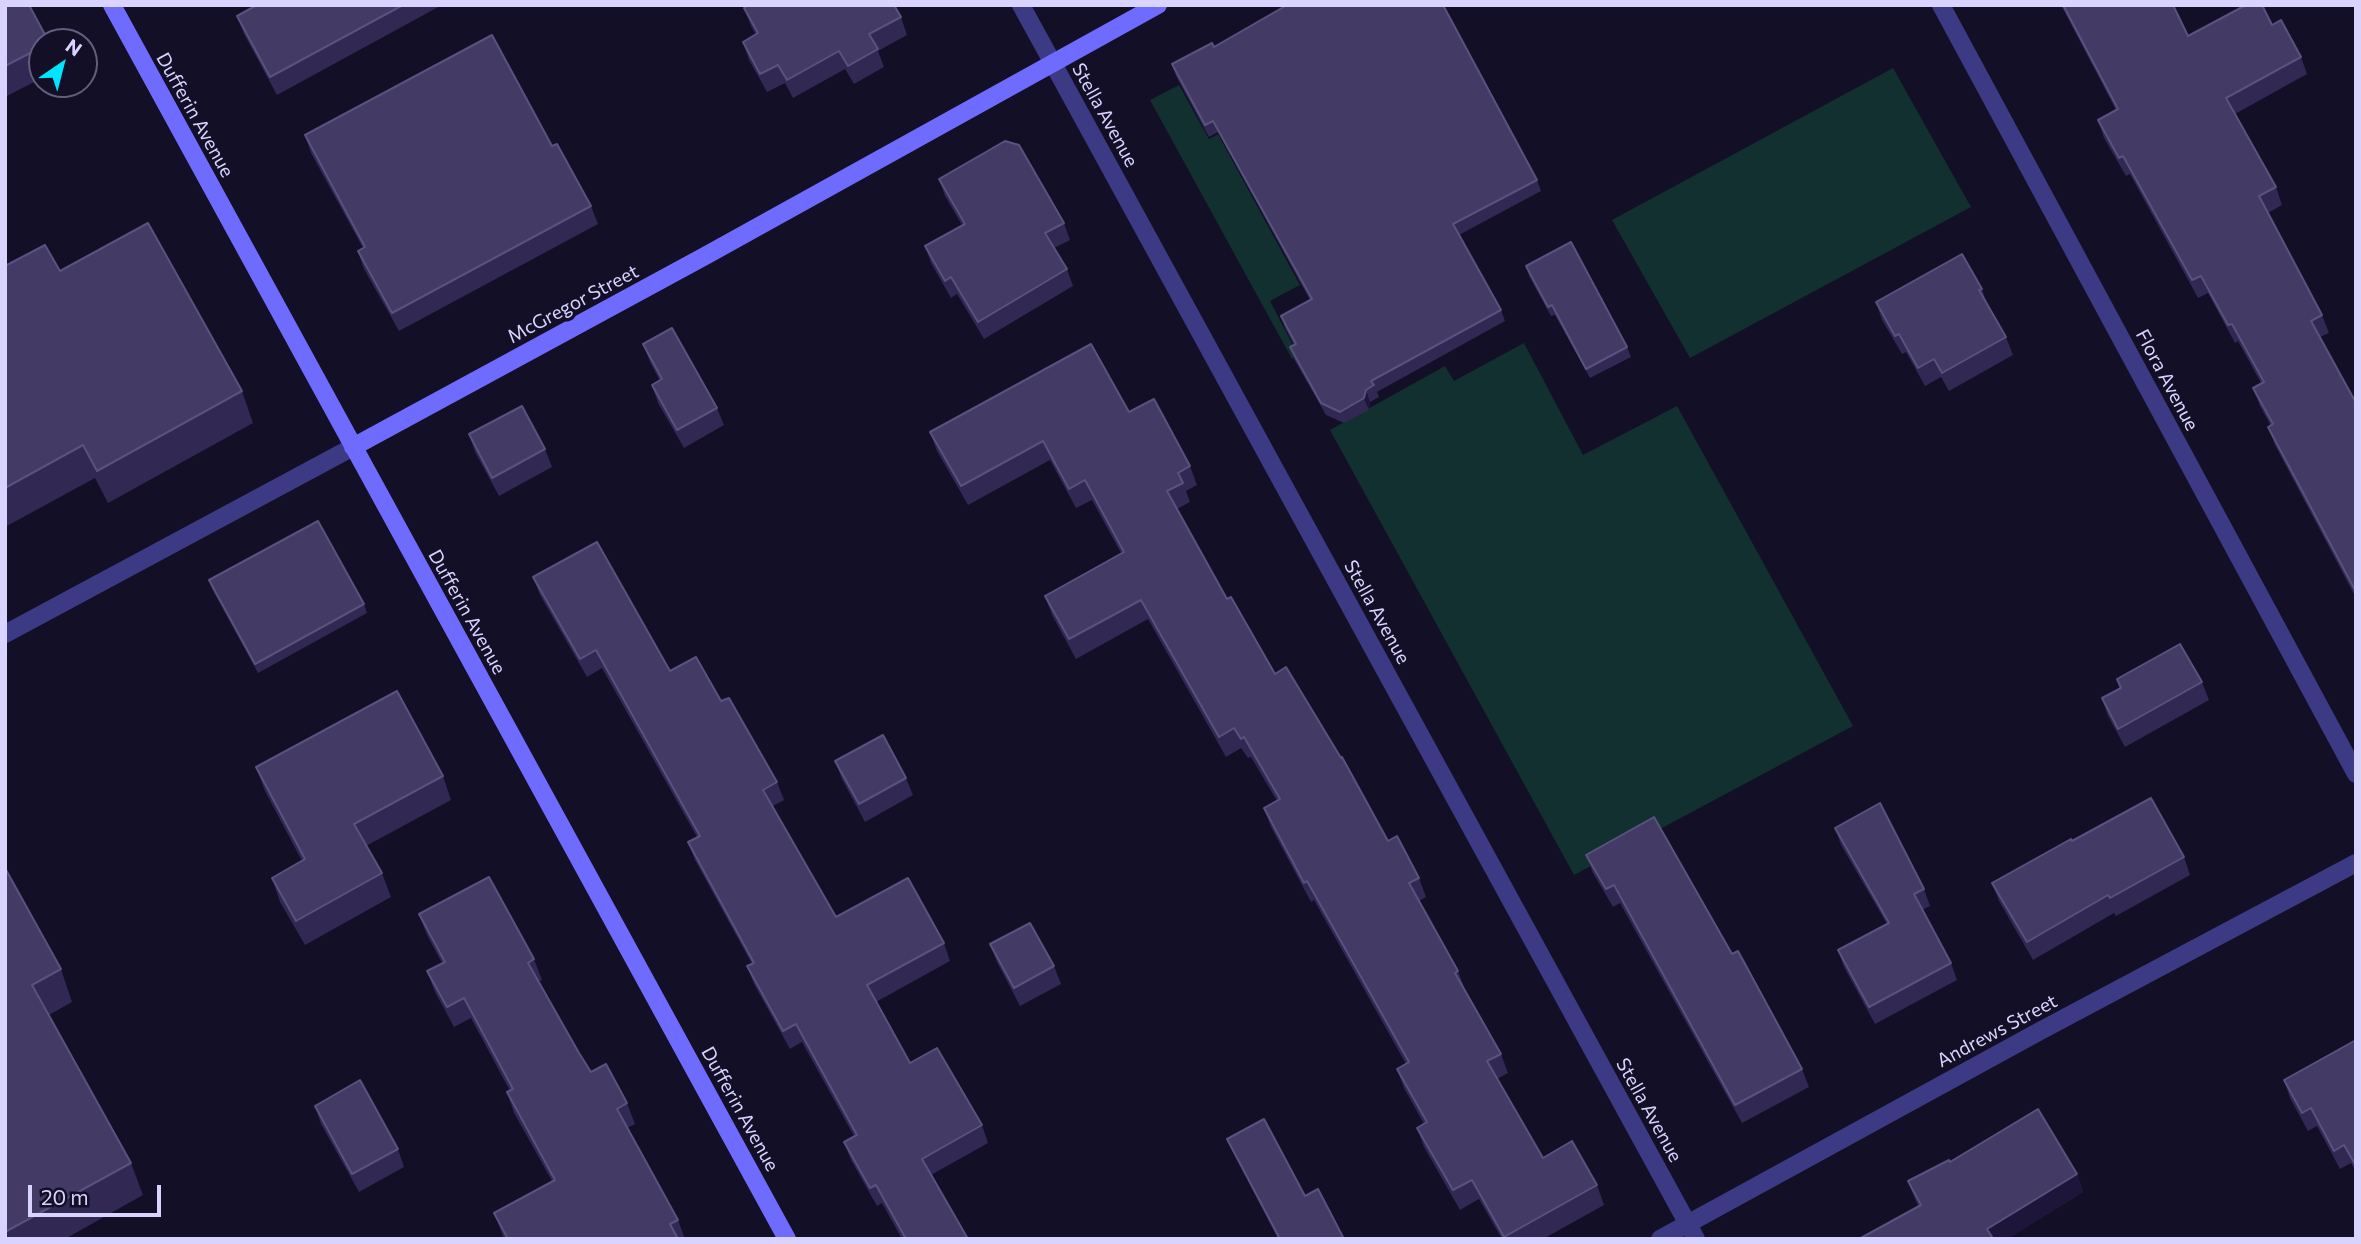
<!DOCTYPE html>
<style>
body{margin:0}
#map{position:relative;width:2361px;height:1244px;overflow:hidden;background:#130f26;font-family:Commissioner,sans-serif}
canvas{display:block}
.frame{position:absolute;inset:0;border:7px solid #d9d4ff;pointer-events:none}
.north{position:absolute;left:28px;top:28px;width:70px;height:70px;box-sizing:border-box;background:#130f26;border:2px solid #625e7d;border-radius:50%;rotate:35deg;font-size:19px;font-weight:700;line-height:28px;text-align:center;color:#d9d4ff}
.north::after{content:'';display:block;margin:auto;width:24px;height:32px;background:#00e5ff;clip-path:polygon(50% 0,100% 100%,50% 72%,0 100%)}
.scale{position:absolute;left:28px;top:1185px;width:133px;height:32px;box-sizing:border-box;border:4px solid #d9d4ff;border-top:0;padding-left:9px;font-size:21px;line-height:24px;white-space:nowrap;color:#d9d4ff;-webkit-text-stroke:5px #130f26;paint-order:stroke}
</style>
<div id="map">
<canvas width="2361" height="1244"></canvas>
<div class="frame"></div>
<div class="north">N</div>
<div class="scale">20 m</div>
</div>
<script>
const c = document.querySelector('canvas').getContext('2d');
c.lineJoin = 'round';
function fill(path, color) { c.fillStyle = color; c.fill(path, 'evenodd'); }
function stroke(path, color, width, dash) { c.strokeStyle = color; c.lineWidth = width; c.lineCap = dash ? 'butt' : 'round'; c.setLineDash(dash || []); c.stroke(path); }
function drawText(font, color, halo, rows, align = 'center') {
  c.font = font + ' Commissioner,sans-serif'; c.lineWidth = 7; c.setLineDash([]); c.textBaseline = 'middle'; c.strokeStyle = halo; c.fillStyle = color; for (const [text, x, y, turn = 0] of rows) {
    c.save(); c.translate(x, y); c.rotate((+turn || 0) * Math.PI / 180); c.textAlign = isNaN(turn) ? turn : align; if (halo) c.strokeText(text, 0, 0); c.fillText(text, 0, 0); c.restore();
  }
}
const green = new Path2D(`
 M 1893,68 L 1971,207 L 1690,358 L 1612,220 Z
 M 1179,85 L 1209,139 L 1218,134 L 1300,285 L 1270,301 L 1298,355 L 1292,359 L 1150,100 Z
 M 1524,343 L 1583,455 L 1677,406 L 1853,726 L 1574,875 L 1330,430 L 1445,366 L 1454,381 Z`);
const street = new Path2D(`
 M 1021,5 L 1696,1239
 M 1941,5 L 2356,774
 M 5,634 L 353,447
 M 1660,1239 L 2040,1031 L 2356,863`);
const secondary = new Path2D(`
 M 112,5 L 787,1239
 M 353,447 L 705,256 L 1158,5`);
const wall = new Path2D(`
 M 5,5 L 42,42 L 42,78 L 5,97 Z
 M 257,5 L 442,5 L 277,95 L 244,34 L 237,16 Z
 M 2061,5 L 2173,5 L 2188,36 L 2272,25 L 2301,57 L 2307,74 L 2235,114 L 2276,187 L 2282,205 L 2268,213 L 2322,315 L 2329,333 L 2320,337 L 2356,403 L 2356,598 L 2275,445 L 2268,427 L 2271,426 L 2260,406 L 2253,388 L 2261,383 L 2238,341 L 2235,343 L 2208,293 L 2198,298 L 2130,174 L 2126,176 L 2104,138 L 2098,120 L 2116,110 Z
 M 744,8 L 901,17 L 907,35 L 878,51 L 884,67 L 854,84 L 845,69 L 793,98 L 785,83 L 767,92 L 749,60 L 743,42 L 756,35 L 751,26 Z
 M 1214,47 L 1537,180 L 1541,191 L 1459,235 L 1501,310 L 1505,321 L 1377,392 L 1379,397 L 1370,402 L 1369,410 L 1344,423 L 1326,415 L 1294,359 L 1290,347 L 1294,345 L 1285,328 L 1281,316 L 1310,300 L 1218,132 L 1209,137 L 1176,76 L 1172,64 Z
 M 305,135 L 552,146 L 591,206 L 598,224 L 399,331 L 364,269 L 358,251 L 363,248 L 311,153 Z
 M 939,179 L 1064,223 L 1070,240 L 1054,248 L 1067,269 L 1073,286 L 984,339 L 957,294 L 951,298 L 931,263 L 925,246 L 962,225 L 945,196 Z
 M 5,266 L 60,271 L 242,391 L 253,423 L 108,503 L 95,478 L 5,527 Z
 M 1526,266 L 1627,347 L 1631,357 L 1590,378 L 1555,315 L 1551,316 L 1529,276 Z
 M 1982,289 L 1988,307 L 2006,337 L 2013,355 L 1949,391 L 1941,377 L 1925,386 L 1906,352 L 1902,354 L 1882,320 L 1876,302 Z
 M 643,344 L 717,408 L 724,425 L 684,448 L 658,403 L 652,385 L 660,381 L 650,362 Z
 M 1129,412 L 1190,466 L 1197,485 L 1186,491 L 1190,502 L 1177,509 L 1227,599 L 1275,674 L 1388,841 L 1419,878 L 1426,897 L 1419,901 L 1458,971 L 1465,990 L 1501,1054 L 1508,1073 L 1497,1079 L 1543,1158 L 1597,1185 L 1604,1205 L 1543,1239 L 1502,1239 L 1479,1199 L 1460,1210 L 1424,1147 L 1417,1128 L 1424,1124 L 1404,1088 L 1397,1069 L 1406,1064 L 1314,900 L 1311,902 L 1271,827 L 1264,808 L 1277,801 L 1251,757 L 1248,758 L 1241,748 L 1226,757 L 1148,619 L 1076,659 L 1052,615 L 1045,596 L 1121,553 L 1092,500 L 1076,508 L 1050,460 L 968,505 L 937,451 L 930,432 Z
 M 469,434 L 545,449 L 552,467 L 499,496 L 475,452 Z
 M 533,577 L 670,671 L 721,701 L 777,782 L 784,800 L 773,806 L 836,917 L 944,943 L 950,961 L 876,1002 L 910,1063 L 982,1125 L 988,1143 L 931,1175 L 968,1239 L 902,1239 L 882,1203 L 877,1206 L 851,1160 L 844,1142 L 854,1136 L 802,1042 L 790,1049 L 754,984 L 747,966 L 752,964 L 695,860 L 688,842 L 697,837 L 602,668 L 587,677 L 540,595 Z
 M 209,580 L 364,604 L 367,613 L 258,673 L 212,589 Z
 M 2117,679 L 2202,682 L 2209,700 L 2125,747 L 2108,716 L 2102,698 L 2120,688 Z
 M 835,761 L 906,778 L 913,795 L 865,822 L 842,779 Z
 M 256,767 L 443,776 L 451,800 L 366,846 L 382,873 L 391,897 L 305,945 L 280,902 L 272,878 L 302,861 L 265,791 Z
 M 1835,828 L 1924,889 L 1930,906 L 1922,910 L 1951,963 L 1957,980 L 1875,1024 L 1844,967 L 1838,950 L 1887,924 L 1841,845 Z
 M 2072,841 L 2184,857 L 2190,875 L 2116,916 L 2114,913 L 2033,960 L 1999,901 L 1992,883 Z
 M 1586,855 L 1732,954 L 1802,1069 L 1809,1087 L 1742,1123 L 1620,903 L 1613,907 L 1593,873 Z
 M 5,868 L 61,969 L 72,1002 L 49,1015 L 131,1163 L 143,1195 L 65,1239 L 5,1239 Z
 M 419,914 L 534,959 L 542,980 L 538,982 L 591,1072 L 627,1103 L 635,1124 L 627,1128 L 678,1220 L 685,1239 L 504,1239 L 494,1213 L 552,1181 L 514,1113 L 507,1092 L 510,1091 L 471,1018 L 454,1027 L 435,992 L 427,971 L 442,963 L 427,935 Z
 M 990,944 L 1054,966 L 1061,984 L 1020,1006 L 997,962 Z
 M 2356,1040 L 2356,1172 L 2351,1163 L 2340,1169 L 2317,1126 L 2308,1131 L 2290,1098 L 2284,1080 Z
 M 315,1106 L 398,1149 L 404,1167 L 359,1192 L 321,1124 Z
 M 1227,1139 L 1305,1196 L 1344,1239 L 1278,1239 L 1231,1148 Z
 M 1950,1162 L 2077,1174 L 2083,1192 L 2007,1239 L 1859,1239 L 1919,1207 L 1915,1199 L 1908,1181 Z`);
const shadedWall = new Path2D(`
 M 1366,390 L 1370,402 L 1369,410 L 1364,398 Z
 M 2077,1174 L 2083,1192 L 2007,1239 L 1992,1239 L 1987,1229 Z`);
const building = new Path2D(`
 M 5,5 L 29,5 L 49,42 L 42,42 L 42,47 L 5,66 Z
 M 257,5 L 403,5 L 270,77 L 237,16 Z
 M 749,5 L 894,5 L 901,17 L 869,34 L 878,49 L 848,66 L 839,51 L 787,80 L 778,65 L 760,74 L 743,42 L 758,33 L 744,8 Z
 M 1287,5 L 1443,5 L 1537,180 L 1453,224 L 1501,310 L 1371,381 L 1374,385 L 1366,390 L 1364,398 L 1340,412 L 1321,403 L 1290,347 L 1296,344 L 1281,316 L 1312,299 L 1213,121 L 1205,125 L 1172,64 L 1212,43 L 1214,47 Z
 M 2063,5 L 2173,5 L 2188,36 L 2246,5 L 2262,5 L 2272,25 L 2281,20 L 2301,57 L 2226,98 L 2276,187 L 2259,196 L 2322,315 L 2311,321 L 2356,403 L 2356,592 L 2268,427 L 2273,424 L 2253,388 L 2264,382 L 2232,324 L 2228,325 L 2201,276 L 2192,280 L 2123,156 L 2119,158 L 2098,120 L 2118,109 Z
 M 492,35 L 552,146 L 557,144 L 591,206 L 392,313 L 358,251 L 365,247 L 305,135 Z
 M 1005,141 L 1019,145 L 1064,223 L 1045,233 L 1067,269 L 978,322 L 951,277 L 945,281 L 925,246 L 965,224 L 939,179 Z
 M 148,223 L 242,391 L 97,471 L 83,445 L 5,488 L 5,266 L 45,245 L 60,271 Z
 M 1571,242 L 1627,347 L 1586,369 L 1552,305 L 1548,307 L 1526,266 Z
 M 1962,254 L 1982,289 L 1979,290 L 2006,337 L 1942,373 L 1934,359 L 1918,368 L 1899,334 L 1895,336 L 1876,302 Z
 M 672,328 L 717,408 L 677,430 L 652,385 L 662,379 L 643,344 Z
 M 1091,344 L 1129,412 L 1154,399 L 1190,466 L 1178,473 L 1183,483 L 1167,491 L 1227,599 L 1231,597 L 1275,674 L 1286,667 L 1341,758 L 1342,757 L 1388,841 L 1397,836 L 1419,878 L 1409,883 L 1458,971 L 1455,973 L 1501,1054 L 1487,1061 L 1543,1158 L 1572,1141 L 1597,1185 L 1504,1237 L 1472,1180 L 1453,1190 L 1417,1128 L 1427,1122 L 1397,1069 L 1409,1062 L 1307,881 L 1304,883 L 1264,808 L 1280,799 L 1244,737 L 1241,739 L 1234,728 L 1219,737 L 1141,600 L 1069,639 L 1045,596 L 1124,552 L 1085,480 L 1069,489 L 1043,441 L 961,486 L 930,432 Z
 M 522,406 L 545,449 L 492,478 L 469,434 Z
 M 318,521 L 364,604 L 255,664 L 209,580 Z
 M 597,542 L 670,671 L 696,657 L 721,701 L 729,698 L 777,782 L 763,790 L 836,917 L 908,878 L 944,943 L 867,985 L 910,1063 L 937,1048 L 982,1125 L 922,1159 L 968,1239 L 906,1239 L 876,1185 L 870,1188 L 844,1142 L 857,1135 L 796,1024 L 783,1031 L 747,966 L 754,963 L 688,842 L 700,836 L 596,650 L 580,659 L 533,577 Z
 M 2180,644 L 2202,682 L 2118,729 L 2102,698 L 2121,688 L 2117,679 Z
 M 397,691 L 443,776 L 354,824 L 382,873 L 296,921 L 272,878 L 305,859 L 256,767 Z
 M 883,735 L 906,778 L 859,804 L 835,761 Z
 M 2151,798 L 2184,857 L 2110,898 L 2108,895 L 2027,942 L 1992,883 L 2071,839 L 2072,841 Z
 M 1880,803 L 1924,889 L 1914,894 L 1951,963 L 1869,1007 L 1838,950 L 1889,923 L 1835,828 Z
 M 1654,817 L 1732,954 L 1738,951 L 1802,1069 L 1735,1105 L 1614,885 L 1606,889 L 1586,855 Z
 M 5,868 L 61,969 L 32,985 L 131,1163 L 5,1232 Z
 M 489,877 L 534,959 L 528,963 L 579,1053 L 591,1072 L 606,1064 L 627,1103 L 617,1109 L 678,1220 L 670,1224 L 678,1239 L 508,1239 L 494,1213 L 555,1180 L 507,1092 L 513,1089 L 464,998 L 447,1007 L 427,971 L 445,962 L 419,914 Z
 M 1030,923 L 1054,966 L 1014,988 L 990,944 Z
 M 2356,1040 L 2356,1166 L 2344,1145 L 2334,1151 L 2311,1108 L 2302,1113 L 2284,1080 Z
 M 360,1080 L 398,1149 L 352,1174 L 315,1106 Z
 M 2038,1109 L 2077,1174 L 1987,1229 L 1992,1237 L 1989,1239 L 1859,1239 L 1921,1205 L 1908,1181 L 1949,1160 L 1950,1162 Z
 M 1264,1119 L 1305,1196 L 1318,1189 L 1344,1239 L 1280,1239 L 1227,1139 Z`);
const streetNames = [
 ["Dufferin Avenue",195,115,61],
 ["Stella Avenue",1105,115,61],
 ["McGregor Street",573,304,-28],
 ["Flora Avenue",2167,380,62],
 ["Dufferin Avenue",467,612,61],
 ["Stella Avenue",1377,612,61],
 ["Andrews Street",1997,1031,-28],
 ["Dufferin Avenue",740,1109,61],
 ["Stella Avenue",1649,1110,61]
];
fill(green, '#12302f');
stroke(street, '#3d3a85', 18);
stroke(secondary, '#6f6bff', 18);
fill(wall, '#312854');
fill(shadedWall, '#1d163a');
fill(building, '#433a66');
stroke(building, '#5a527e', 2);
drawText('19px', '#d9d4ff', '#130f26', streetNames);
</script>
